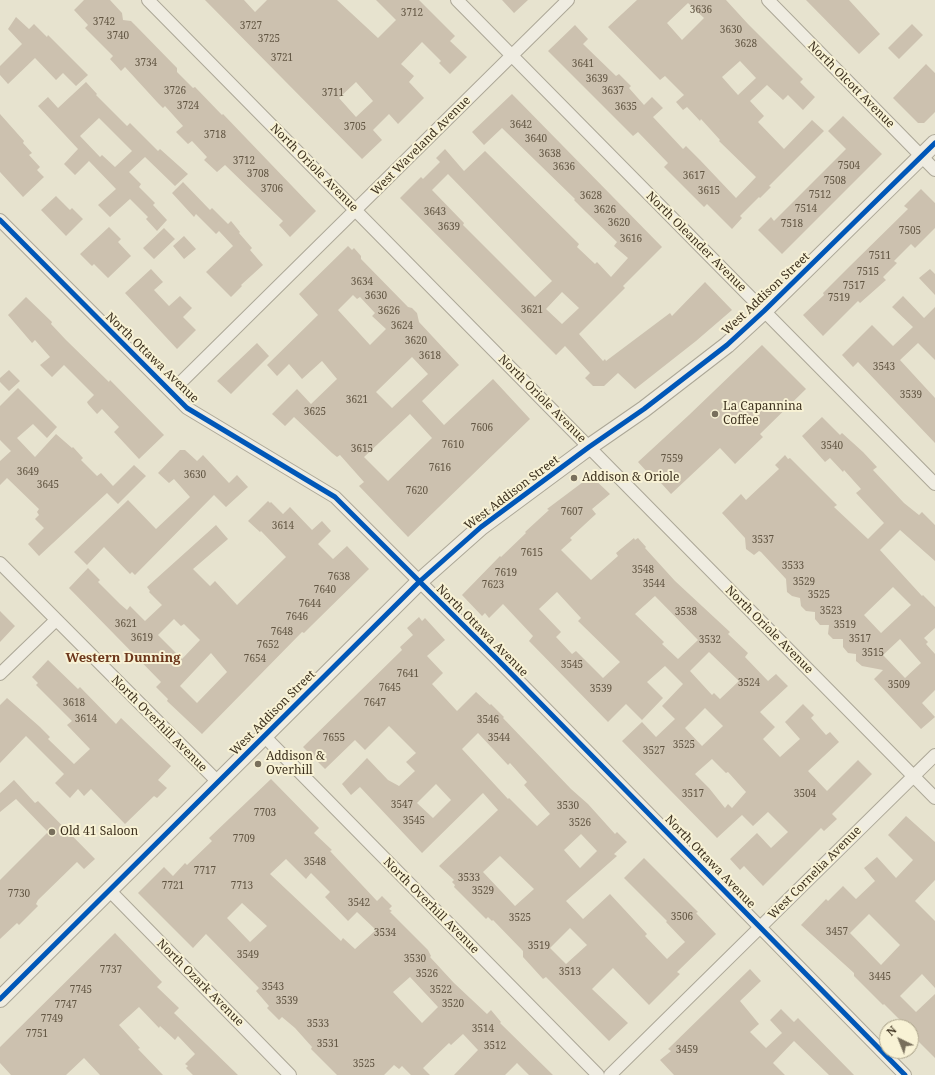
<!DOCTYPE html>
<style>
body{margin:0}
#map{position:relative;width:935px;height:1075px;overflow:hidden;background:#e7e3cf;font-family:"Noto Serif",serif}
canvas{display:block}
.north{position:absolute;left:879px;top:1019px;width:40px;height:40px;box-sizing:border-box;background:#f8f2d5;border:1px solid #ada58c;border-radius:50%;rotate:317deg;font-size:11px;font-weight:700;line-height:16px;text-align:center;color:#3d311e}
.north::after{content:'';display:block;margin:auto;width:14px;height:18px;background:#786f5c;clip-path:polygon(50% 0,100% 100%,50% 72%,0 100%)}
</style>
<div id="map">
<canvas width="935" height="1075"></canvas>
<div class="north">N</div>
</div>
<script>
const c = document.querySelector('canvas').getContext('2d');
c.lineJoin = 'round';
function fill(path, color) { c.fillStyle = color; c.fill(path, 'evenodd'); }
function stroke(path, color, width, dash) { c.strokeStyle = color; c.lineWidth = width; c.lineCap = dash ? 'butt' : 'round'; c.setLineDash(dash || []); c.stroke(path); }
function drawText(font, color, halo, rows, align = 'center') {
  c.font = font + ' "Noto Serif",serif'; c.lineWidth = 4; c.setLineDash([]); c.textBaseline = 'middle'; c.strokeStyle = halo; c.fillStyle = color; for (const [text, x, y, turn = 0] of rows) {
    c.save(); c.translate(x, y); c.rotate((+turn || 0) * Math.PI / 180); c.textAlign = isNaN(turn) ? turn : align; if (halo) c.strokeText(text, 0, 0); c.fillText(text, 0, 0); c.restore();
  }
}
const building = new Path2D(`
 M 84,0 L 110,0 L 122,13 L 123,20 L 131,21 L 136,26 L 177,68 L 177,72 L 193,88 L 195,87 L 222,115 L 223,114 L 316,211 L 290,237 L 279,225 L 283,221 L 225,165 L 217,172 L 204,160 L 207,157 L 192,141 L 188,144 L 176,132 L 183,126 L 165,106 L 163,108 L 157,102 L 125,67 L 121,71 L 110,59 L 113,56 L 85,28 L 88,25 L 74,10 Z
 M 205,0 L 244,0 L 255,12 L 267,0 L 337,0 L 378,38 L 396,20 L 376,0 L 419,0 L 455,36 L 450,41 L 467,57 L 450,74 L 439,63 L 441,61 L 422,42 L 401,64 L 414,76 L 409,82 L 424,98 L 398,124 L 389,114 L 373,130 L 382,140 L 362,159 ZM 356,82 L 373,101 L 356,117 L 339,98 Z
 M 502,0 L 528,0 L 514,13 Z
 M 637,0 L 726,0 L 748,24 L 803,79 L 800,82 L 815,97 L 803,110 L 788,95 L 783,100 L 767,85 L 750,101 L 764,116 L 758,122 L 784,149 L 812,120 L 824,131 L 769,186 L 771,187 L 760,198 L 759,197 L 740,216 L 742,218 L 732,229 L 707,204 L 704,207 L 664,167 L 668,163 L 638,132 L 633,136 L 548,51 L 575,25 L 588,39 L 583,44 L 616,76 L 619,74 L 631,86 L 629,88 L 644,105 L 652,97 L 663,108 L 653,117 L 683,149 L 686,146 L 700,160 L 736,198 L 756,177 L 719,141 L 720,140 L 701,119 L 700,121 L 687,107 L 683,110 L 676,102 L 684,95 L 665,76 L 660,80 L 608,27 ZM 688,3 L 704,18 L 682,40 L 667,23 ZM 740,61 L 756,78 L 738,95 L 722,77 Z
 M 806,0 L 849,0 L 880,34 L 859,54 Z
 M 16,17 L 29,29 L 34,24 L 47,37 L 48,35 L 88,75 L 76,86 L 63,73 L 56,80 L 35,58 L 8,84 L 0,75 L 0,66 L 22,44 L 8,29 Z
 M 912,24 L 923,35 L 899,59 L 888,48 Z
 M 926,64 L 935,73 L 935,112 L 924,123 L 918,123 L 893,98 Z
 M 86,82 L 97,94 L 96,95 L 127,126 L 130,123 L 158,151 L 160,149 L 188,174 L 175,186 L 145,157 L 129,172 L 141,184 L 139,187 L 155,203 L 153,205 L 167,220 L 157,231 L 146,219 L 148,217 L 130,199 L 110,217 L 98,205 L 116,189 L 89,161 L 75,175 L 64,164 L 78,149 L 38,106 L 48,97 L 58,108 ZM 99,118 L 132,151 L 115,167 L 102,155 L 100,157 L 80,136 Z
 M 512,94 L 662,247 L 623,286 L 625,288 L 579,334 L 603,361 L 605,359 L 606,361 L 670,313 L 672,316 L 705,282 L 732,310 L 696,341 L 635,389 L 618,373 L 604,386 L 593,386 L 585,378 L 590,373 L 565,346 L 556,355 L 400,198 L 421,177 L 423,179 L 440,162 L 436,158 L 445,149 L 464,171 L 485,151 L 579,244 L 577,247 L 595,264 L 597,262 L 611,277 L 628,258 L 614,246 L 617,242 L 586,212 L 574,200 L 575,199 L 502,128 L 484,145 L 472,132 ZM 448,174 L 552,281 L 535,297 L 463,225 L 464,223 L 432,190 ZM 562,292 L 579,308 L 562,324 L 546,309 Z
 M 0,114 L 24,141 L 23,143 L 32,153 L 29,155 L 40,167 L 37,170 L 44,177 L 23,197 L 0,172 Z
 M 843,116 L 882,154 L 782,254 L 758,230 L 771,217 L 774,221 L 846,149 L 828,131 Z
 M 183,182 L 210,210 L 212,208 L 228,224 L 231,221 L 240,232 L 239,233 L 252,248 L 250,250 L 263,265 L 241,285 L 242,286 L 231,297 L 206,272 L 233,246 L 219,231 L 216,234 L 196,214 L 194,217 L 172,193 Z
 M 921,189 L 935,203 L 935,228 L 915,248 L 911,244 L 894,261 L 897,263 L 883,277 L 886,280 L 860,303 L 858,301 L 823,336 L 803,315 L 824,295 L 823,293 L 851,265 L 908,209 L 904,206 Z
 M 56,196 L 70,210 L 72,208 L 83,219 L 66,236 L 41,210 Z
 M 109,227 L 121,239 L 118,242 L 131,256 L 108,278 L 94,264 L 92,266 L 80,254 Z
 M 164,228 L 175,239 L 154,259 L 143,248 Z
 M 184,236 L 196,249 L 184,259 L 173,246 Z
 M 348,246 L 352,250 L 354,248 L 361,256 L 361,259 L 408,307 L 412,308 L 417,313 L 419,322 L 459,365 L 422,401 L 444,425 L 493,379 L 530,419 L 408,537 L 359,486 L 364,482 L 340,455 L 337,457 L 332,453 L 294,417 L 285,426 L 272,414 L 297,389 L 311,404 L 337,379 L 322,361 L 302,379 L 289,364 L 277,376 L 267,365 L 318,315 L 299,294 ZM 353,295 L 357,299 L 360,297 L 375,313 L 372,316 L 386,329 L 370,345 L 338,310 ZM 412,357 L 428,374 L 392,408 L 376,392 ZM 410,414 L 432,438 L 388,481 L 364,457 Z
 M 151,269 L 163,282 L 154,290 L 169,306 L 180,296 L 192,308 L 183,317 L 196,330 L 177,349 L 125,293 Z
 M 930,269 L 935,274 L 935,295 L 919,278 Z
 M 903,296 L 924,318 L 935,307 L 935,360 L 918,343 L 900,360 L 935,398 L 935,443 L 858,362 L 853,367 L 842,355 L 872,325 L 893,346 L 913,327 L 892,307 Z
 M 26,297 L 52,322 L 51,324 L 66,340 L 109,382 L 110,380 L 164,435 L 139,459 L 114,432 L 119,427 L 102,409 L 97,414 L 88,404 L 87,402 L 94,395 L 64,365 L 52,377 L 40,365 L 50,357 L 35,340 L 32,343 L 8,315 Z
 M 257,343 L 269,356 L 231,394 L 217,381 Z
 M 762,345 L 806,389 L 760,434 L 763,437 L 735,464 L 720,448 L 671,494 L 651,472 L 649,474 L 638,462 L 689,415 Z
 M 9,370 L 20,381 L 9,391 L 0,382 L 0,378 Z
 M 18,388 L 57,427 L 47,438 L 33,424 L 17,438 L 35,457 L 56,434 L 72,448 L 73,447 L 83,458 L 81,460 L 97,476 L 101,473 L 113,486 L 134,465 L 146,476 L 118,504 L 107,493 L 39,556 L 28,544 L 44,528 L 35,519 L 39,515 L 37,512 L 39,509 L 7,478 L 0,485 L 0,461 L 11,451 L 0,440 L 0,406 Z
 M 822,417 L 840,435 L 842,433 L 863,452 L 877,467 L 873,470 L 904,503 L 919,515 L 922,512 L 935,525 L 935,561 L 900,530 L 880,550 L 922,596 L 923,595 L 935,607 L 935,628 L 924,638 L 928,642 L 926,644 L 935,654 L 935,690 L 922,703 L 935,717 L 921,729 L 874,679 L 883,670 L 862,666 L 856,661 L 856,654 L 848,653 L 843,647 L 843,639 L 833,639 L 828,634 L 829,625 L 820,625 L 815,619 L 815,612 L 806,611 L 801,606 L 800,598 L 792,596 L 787,592 L 786,579 L 761,552 L 759,551 L 754,555 L 746,549 L 745,538 L 722,513 L 741,494 L 746,500 L 779,469 L 775,465 L 785,455 L 788,459 L 790,458 L 837,505 L 834,507 L 868,539 L 884,523 L 856,493 L 861,489 L 844,470 L 843,472 L 830,458 L 825,462 L 802,436 ZM 893,587 L 911,605 L 881,633 L 864,615 ZM 900,639 L 921,663 L 905,678 L 883,655 Z
 M 180,450 L 185,450 L 197,461 L 203,455 L 229,483 L 237,475 L 248,487 L 226,507 L 214,495 L 135,575 L 132,572 L 130,574 L 104,547 L 87,565 L 74,552 L 128,500 L 156,529 L 190,497 L 174,479 L 169,483 L 158,473 Z
 M 591,476 L 610,494 L 592,509 L 596,514 L 570,538 L 572,540 L 561,550 L 591,580 L 618,556 L 616,553 L 634,538 L 635,540 L 638,538 L 646,547 L 645,548 L 675,581 L 730,632 L 728,634 L 748,653 L 745,657 L 768,681 L 776,674 L 788,686 L 760,712 L 775,727 L 763,739 L 780,757 L 800,739 L 785,722 L 803,704 L 814,715 L 811,718 L 826,735 L 830,732 L 839,742 L 808,771 L 827,791 L 858,760 L 872,774 L 832,814 L 837,819 L 824,831 L 821,828 L 763,886 L 744,866 L 740,870 L 730,859 L 757,833 L 771,848 L 788,832 L 768,812 L 753,826 L 742,815 L 717,838 L 622,741 L 642,722 L 656,737 L 675,719 L 662,706 L 683,684 L 665,666 L 647,682 L 663,698 L 642,720 L 626,704 L 608,722 L 529,641 L 533,636 L 503,604 L 489,618 L 485,613 L 482,616 L 462,595 L 500,556 L 501,557 L 526,533 L 525,532 L 549,510 L 547,509 ZM 557,592 L 581,618 L 578,621 L 620,662 L 603,678 L 576,651 L 572,654 L 556,637 L 561,632 L 539,609 ZM 655,596 L 698,640 L 678,659 L 662,644 L 664,642 L 635,614 ZM 709,652 L 739,681 L 720,699 L 714,693 L 712,695 L 690,671 ZM 705,708 L 723,726 L 702,746 L 685,728 ZM 712,759 L 726,773 L 728,772 L 746,792 L 732,808 L 728,804 L 725,808 L 709,788 L 695,774 Z
 M 268,501 L 270,503 L 271,502 L 283,514 L 290,507 L 312,530 L 322,521 L 331,531 L 318,544 L 333,559 L 347,546 L 369,569 L 312,625 L 304,633 L 302,632 L 202,734 L 167,701 L 168,699 L 156,687 L 161,682 L 69,588 L 88,568 L 100,580 L 98,582 L 120,604 L 127,610 L 130,606 L 145,621 L 162,605 L 149,592 L 150,591 L 147,587 L 216,525 L 228,539 L 193,569 L 210,586 L 215,581 L 237,605 L 286,557 L 261,531 L 260,532 L 248,521 ZM 174,619 L 181,626 L 184,624 L 200,640 L 182,659 L 158,635 ZM 211,653 L 227,672 L 197,703 L 180,686 Z
 M 0,611 L 15,626 L 0,642 Z
 M 419,617 L 422,621 L 425,618 L 445,640 L 427,656 L 443,673 L 432,684 L 457,711 L 476,692 L 490,705 L 491,704 L 504,717 L 503,718 L 571,789 L 588,804 L 615,834 L 617,832 L 627,842 L 614,854 L 617,856 L 566,901 L 583,919 L 610,894 L 647,934 L 645,936 L 667,959 L 685,942 L 666,922 L 667,921 L 624,878 L 644,858 L 698,912 L 696,913 L 716,934 L 677,972 L 680,974 L 649,1005 L 613,968 L 592,989 L 628,1023 L 609,1041 L 546,977 L 543,979 L 523,957 L 523,951 L 493,920 L 492,921 L 488,917 L 486,919 L 454,887 L 455,885 L 452,882 L 454,880 L 439,866 L 498,810 L 483,793 L 422,853 L 360,787 L 351,795 L 342,784 L 367,758 L 388,780 L 399,786 L 415,771 L 406,762 L 416,753 L 389,726 L 365,750 L 355,740 L 325,769 L 303,747 L 402,650 L 400,647 L 413,635 L 407,628 ZM 478,733 L 508,765 L 510,763 L 527,782 L 524,785 L 550,814 L 537,826 L 509,798 L 508,799 L 462,749 ZM 436,784 L 451,800 L 433,818 L 417,803 ZM 581,834 L 597,851 L 580,868 L 564,850 ZM 500,856 L 534,889 L 515,906 L 483,872 ZM 570,928 L 587,945 L 566,964 L 550,948 Z
 M 48,660 L 78,689 L 80,687 L 116,724 L 121,718 L 171,766 L 158,780 L 167,788 L 157,798 L 154,796 L 125,824 L 91,789 L 84,796 L 78,789 L 70,798 L 55,783 L 64,774 L 26,736 L 0,763 L 0,705 L 7,698 L 40,727 L 50,737 L 48,739 L 74,764 L 90,749 L 67,725 L 72,721 L 36,685 L 38,683 L 32,677 Z
 M 271,779 L 319,828 L 314,833 L 332,850 L 330,851 L 377,901 L 382,896 L 392,906 L 389,909 L 392,911 L 390,912 L 428,950 L 431,956 L 430,957 L 454,983 L 487,1014 L 491,1010 L 501,1022 L 500,1023 L 553,1075 L 529,1075 L 517,1063 L 505,1075 L 454,1075 L 478,1050 L 463,1034 L 451,1045 L 449,1043 L 423,1068 L 430,1075 L 411,1075 L 402,1066 L 399,1069 L 394,1065 L 384,1075 L 337,1075 L 311,1049 L 312,1047 L 295,1028 L 282,1017 L 279,1020 L 267,1008 L 269,1006 L 256,991 L 259,988 L 206,934 L 193,948 L 138,893 L 164,867 L 173,876 L 185,863 L 187,865 L 212,841 L 209,838 ZM 286,859 L 306,879 L 311,873 L 330,892 L 325,897 L 348,921 L 357,912 L 376,930 L 355,949 L 343,938 L 341,941 L 270,874 ZM 242,903 L 267,926 L 250,942 L 227,918 ZM 410,977 L 438,1007 L 422,1023 L 393,992 Z
 M 14,780 L 35,803 L 38,801 L 95,859 L 84,869 L 77,862 L 38,900 L 36,904 L 38,906 L 19,925 L 17,923 L 0,939 L 0,880 L 48,832 L 16,799 L 0,812 L 0,793 Z
 M 906,816 L 935,842 L 935,880 L 915,901 L 935,921 L 935,988 L 922,974 L 900,996 L 916,1012 L 935,994 L 935,1058 L 911,1034 L 911,1027 L 907,1027 L 884,1004 L 883,1005 L 854,976 L 854,973 L 801,925 L 826,899 L 828,901 L 843,886 L 856,899 L 875,881 L 864,868 L 877,857 L 896,878 L 913,860 L 888,835 ZM 869,914 L 900,945 L 881,965 L 850,933 Z
 M 115,933 L 162,982 L 157,987 L 179,1008 L 174,1013 L 238,1075 L 193,1075 L 186,1068 L 188,1066 L 185,1064 L 195,1054 L 178,1036 L 175,1040 L 160,1026 L 159,1028 L 139,1007 L 119,1025 L 140,1048 L 138,1049 L 163,1075 L 100,1075 L 84,1058 L 66,1075 L 11,1075 L 0,1063 L 0,1047 Z
 M 750,969 L 761,981 L 740,1001 L 759,1024 L 750,1032 L 766,1048 L 782,1033 L 770,1020 L 781,1009 L 794,1022 L 798,1018 L 854,1075 L 829,1075 L 794,1041 L 773,1063 L 785,1075 L 674,1075 L 660,1060 L 671,1051 L 668,1049 Z`);
const minor = new Path2D(`
 M 148,0 L 935,798
 M 457,0 L 935,484
 M 768,0 L 935,170
 M 0,220 L 187,408 L 335,497 L 498,660 L 905,1075
 M 171,392 L 568,0
 M 0,563 L 218,782
 M 0,674 L 56,620
 M 264,736 L 598,1075
 M 109,890 L 290,1075
 M 610,1075 L 935,755`);
const tertiary = new Path2D(`
 M 0,999 L 419,582 L 481,527 L 589,447 L 644,409 L 727,345 L 764,311 L 935,143`);
const cycleway = new Path2D(`
 M 0,220 L 187,408 L 335,497 L 498,660 L 905,1075
 M 0,999 L 419,582 L 481,527 L 589,447 L 644,409 L 727,345 L 764,311 L 935,143`);
const markers = [
 [715,414,4,"#786f5c"],
 [574,478,4,"#786f5c"],
 [258,764,4,"#786f5c"],
 [52,832,4,"#786f5c"]
];
const numberNames = [
 ["3636",701,10],
 ["3712",412,13],
 ["3742",104,22],
 ["3727",251,26],
 ["3630",731,30],
 ["3740",118,36],
 ["3725",269,39],
 ["3628",746,44],
 ["3721",282,58],
 ["3734",146,63],
 ["3641",583,64],
 ["3639",597,79],
 ["3726",175,91],
 ["3637",613,91],
 ["3711",333,93],
 ["3724",188,106],
 ["3635",626,107],
 ["3642",521,125],
 ["3705",355,127],
 ["3718",215,135],
 ["3640",536,139],
 ["3638",550,154],
 ["3712",244,161],
 ["7504",849,166],
 ["3636",564,167],
 ["3708",258,174],
 ["3617",694,176],
 ["7508",835,181],
 ["3706",272,189],
 ["3615",709,191],
 ["7512",820,195],
 ["3628",591,196],
 ["7514",806,209],
 ["3626",605,210],
 ["3643",435,212],
 ["3620",619,223],
 ["7518",792,224],
 ["3639",449,227],
 ["7505",910,231],
 ["3616",631,239],
 ["7511",880,256],
 ["7515",868,272],
 ["3634",362,282],
 ["7517",854,286],
 ["3630",376,296],
 ["7519",839,298],
 ["3621",532,310],
 ["3626",389,311],
 ["3624",402,326],
 ["3620",416,341],
 ["3618",430,356],
 ["3543",884,367],
 ["3539",911,395],
 ["3621",357,400],
 ["3625",315,412],
 ["7606",482,428],
 ["7610",453,445],
 ["3540",832,446],
 ["3615",362,449],
 ["7559",672,459],
 ["7616",440,468],
 ["3649",28,472],
 ["3630",195,475],
 ["3645",48,485],
 ["7620",417,491],
 ["7607",572,512],
 ["3614",283,526],
 ["3537",763,540],
 ["7615",532,553],
 ["3533",793,566],
 ["3548",643,570],
 ["7619",506,573],
 ["7638",339,577],
 ["3529",804,582],
 ["3544",654,584],
 ["7623",493,585],
 ["7640",325,590],
 ["3525",819,595],
 ["7644",310,604],
 ["3523",831,611],
 ["3538",686,612],
 ["7646",297,617],
 ["3621",126,624],
 ["3519",845,625],
 ["7648",282,632],
 ["3619",142,638],
 ["3517",860,639],
 ["3532",710,640],
 ["7652",268,645],
 ["3515",873,653],
 ["7654",255,659],
 ["3545",572,665],
 ["7641",408,674],
 ["3524",749,683],
 ["3509",899,685],
 ["7645",390,688],
 ["3539",601,689],
 ["3618",74,703],
 ["7647",375,703],
 ["3614",86,719],
 ["3546",488,720],
 ["7655",334,738],
 ["3544",499,738],
 ["3525",684,745],
 ["3527",654,751],
 ["3517",693,794],
 ["3504",805,794],
 ["3547",402,805],
 ["3530",568,806],
 ["7703",265,813],
 ["3545",414,821],
 ["3526",580,823],
 ["7709",244,839],
 ["3548",315,862],
 ["7717",205,871],
 ["3533",469,878],
 ["7721",173,886],
 ["7713",242,886],
 ["3529",483,891],
 ["7730",19,894],
 ["3542",359,903],
 ["3506",682,917],
 ["3525",520,918],
 ["3457",837,932],
 ["3534",385,933],
 ["3519",539,946],
 ["3549",248,955],
 ["3530",415,959],
 ["7737",111,970],
 ["3513",570,972],
 ["3526",427,974],
 ["3445",880,977],
 ["3543",273,987],
 ["7745",81,990],
 ["3522",441,990],
 ["3539",287,1001],
 ["3520",453,1004],
 ["7747",66,1005],
 ["7749",52,1019],
 ["3533",318,1024],
 ["3514",483,1029],
 ["7751",37,1034],
 ["3531",328,1044],
 ["3512",495,1046],
 ["3459",687,1050],
 ["3525",364,1064]
];
const streetNames = [
 ["North Olcott Avenue",851,85,45],
 ["West Waveland Avenue",421,146,-45],
 ["North Oriole Avenue",314,168,45],
 ["North Oleander Avenue",696,242,45],
 ["West Addison Street",766,294,-43],
 ["North Ottawa Avenue",152,358,44],
 ["North Oriole Avenue",542,399,45],
 ["West Addison Street",512,493,-37],
 ["North Oriole Avenue",769,630,45],
 ["North Ottawa Avenue",482,631,45],
 ["West Addison Street",273,713,-45],
 ["North Overhill Avenue",159,724,45],
 ["North Ottawa Avenue",710,862,46],
 ["West Cornelia Avenue",815,873,-45],
 ["North Overhill Avenue",431,906,45],
 ["North Ozark Avenue",200,983,45]
];
const poiNames = [
 ["La Capannina",723,407],
 ["Coffee",723,421],
 ["Addison & Oriole",582,478],
 ["Addison &",266,757],
 ["Overhill",266,771],
 ["Old 41 Saloon",60,832]
];
const neighbourhoodNames = [
 ["Western Dunning",123,658]
];
fill(building, '#ccc1af');
stroke(minor, '#aca797', 14);
stroke(tertiary, '#aca797', 18);
stroke(minor, '#efece1', 12);
stroke(tertiary, '#efece1', 16);
stroke(cycleway, '#0057b8', 5);
for (const [x, y, r, color] of markers) { const dot = new Path2D(); dot.arc(x, y, r, 0, 2 * Math.PI); c.fillStyle = color; c.fill(dot); stroke(dot, '#f8f2d5', 1.5); }
drawText('10px', '#615542', null, numberNames);
drawText('12px', '#3d311e', '#f8f2d5', streetNames);
drawText('12px', '#3d311e', '#f8f2d5', poiNames, 'left');
drawText('bold 13px', '#6c361b', '#f8f2d5', neighbourhoodNames);
</script>
